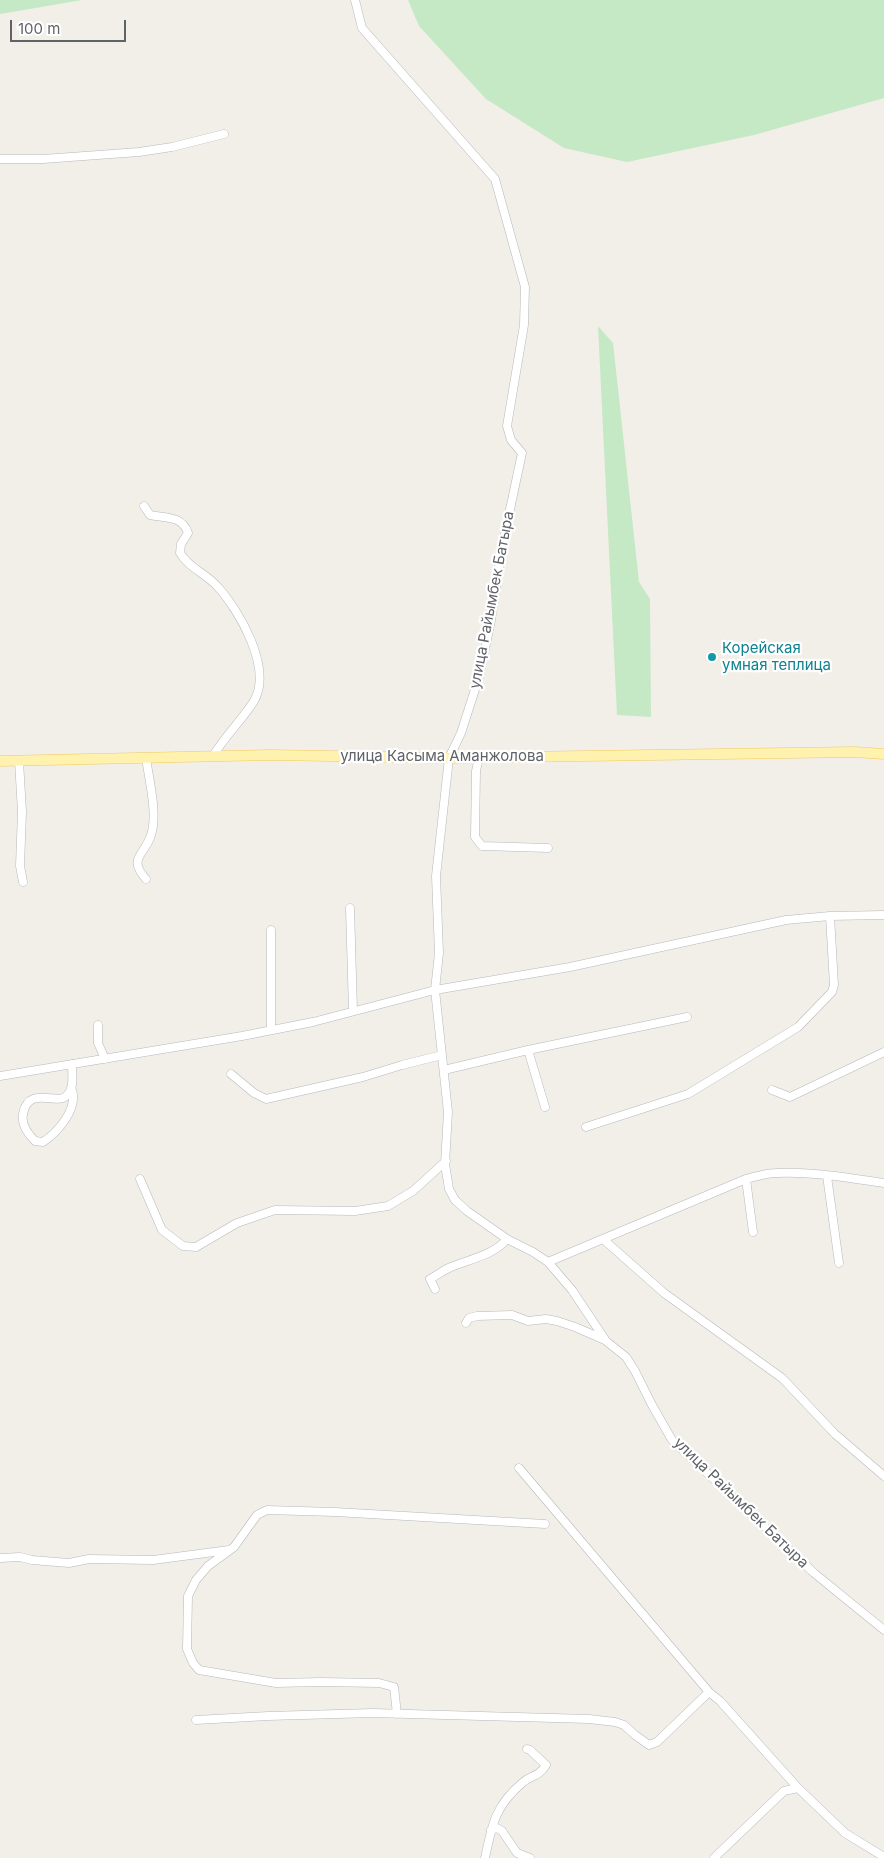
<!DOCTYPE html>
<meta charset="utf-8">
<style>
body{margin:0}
#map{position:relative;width:884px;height:1858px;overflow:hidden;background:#f1efe8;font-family:Inter,sans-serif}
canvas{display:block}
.scale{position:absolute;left:10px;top:20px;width:116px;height:22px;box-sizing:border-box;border:2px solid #5f6368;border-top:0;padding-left:6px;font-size:15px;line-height:18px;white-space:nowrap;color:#5f6368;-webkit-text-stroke:4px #fff;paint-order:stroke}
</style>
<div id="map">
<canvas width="884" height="1858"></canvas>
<div class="scale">100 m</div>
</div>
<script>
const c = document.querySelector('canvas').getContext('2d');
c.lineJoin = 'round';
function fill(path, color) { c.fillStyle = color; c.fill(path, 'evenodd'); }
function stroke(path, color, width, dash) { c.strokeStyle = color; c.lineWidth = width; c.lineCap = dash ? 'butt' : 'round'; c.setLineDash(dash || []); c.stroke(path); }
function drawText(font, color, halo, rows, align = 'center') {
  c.font = font + ' Inter,sans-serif'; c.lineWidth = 4.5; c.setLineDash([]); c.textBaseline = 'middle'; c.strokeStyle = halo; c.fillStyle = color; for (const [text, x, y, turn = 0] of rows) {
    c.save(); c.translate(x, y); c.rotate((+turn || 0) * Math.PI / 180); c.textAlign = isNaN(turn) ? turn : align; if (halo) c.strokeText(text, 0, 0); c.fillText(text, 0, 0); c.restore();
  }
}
const green = new Path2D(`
 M 0,0 L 82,0 L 0,14 Z
 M 408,0 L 884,0 L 884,98 L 754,135 L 627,162 L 564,148 L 486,99 L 419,26 Z
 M 598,326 L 613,343 L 639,582 L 650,599 L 651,717 L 617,715 Z`);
const minor = new Path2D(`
 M 355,0 L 362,28 L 495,179 L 525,287 L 524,325 L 507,426 L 511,440 L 522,453 L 502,547 L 491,620 L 479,677 L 461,733 L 449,758 L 436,876 L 439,953 L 435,990 L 448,1112 L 445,1164 L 449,1189 L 455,1200 L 467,1211 L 507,1239 L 533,1252 L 548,1262 L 572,1290 L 606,1341 L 626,1357 L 635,1371 L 652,1405 L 672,1440 L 814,1573 L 884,1630
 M 0,159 L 43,159 L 139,152 L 172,147 L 224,134
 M 144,506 L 150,515 C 164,518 182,515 188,533 L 181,544 L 180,553 C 189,568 205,573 217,586 C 239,610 273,668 254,701 C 242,720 225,736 213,756
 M 479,757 L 476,771 L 475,837 L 482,846 L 548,848
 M 146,758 C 149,780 158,814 151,835 C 145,855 127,858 146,879
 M 19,761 L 22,812 L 20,866 L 23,882
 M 350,908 L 353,1011
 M 98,1025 L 98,1043 L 105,1059
 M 271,1029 L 271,930
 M 528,1050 L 545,1107
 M 444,1070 L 528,1050 L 687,1017
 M 231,1074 L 254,1093 L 266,1099 L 363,1077 L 402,1065 L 442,1055
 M 0,1076 L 242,1036 L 313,1022 L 435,990 L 570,967 L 786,920 L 830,916 L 884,915
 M 72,1090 C 78,1109 58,1132 43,1142 L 35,1141 C 28,1134 21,1124 23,1114 C 28,1086 56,1104 65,1097 C 75,1090 72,1075 72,1064
 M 772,1090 L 790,1097 L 884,1052
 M 586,1127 L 688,1094 L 798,1027 L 832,992 L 834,985 L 830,916
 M 827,1176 L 839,1263
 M 140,1179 L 162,1230 L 183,1246 L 196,1247 L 237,1223 L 275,1210 L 355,1211 L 388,1206 L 413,1191 L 446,1161
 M 746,1179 L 753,1232
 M 603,1239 L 664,1293 L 782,1378 L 835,1434 L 884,1476
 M 548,1262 L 746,1179 C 755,1177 766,1173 776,1173 C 812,1171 849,1178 884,1183
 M 435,1289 L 430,1279 C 437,1275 444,1270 451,1267 C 470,1259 494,1255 507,1239
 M 466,1323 L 469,1318 L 477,1316 L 512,1315 L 528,1321 L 546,1319 L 557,1321 L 575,1327 L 605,1340
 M 519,1468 L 709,1692 L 720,1701 L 798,1788 L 845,1833 L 884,1857
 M 0,1558 L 20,1557 L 32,1560 L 69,1563 L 89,1559 L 153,1560 L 229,1550
 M 397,1714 L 394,1687 L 379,1683 L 321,1682 L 276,1683 L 199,1670 L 193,1663 L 187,1649 L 188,1596 L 196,1580 L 208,1566 L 234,1547 L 257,1515 L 267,1510 L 335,1512 L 545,1524
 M 196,1720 L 268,1716 L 373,1713 L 589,1719 L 615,1722 L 624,1725 L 635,1735 L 649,1745 L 657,1742 L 709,1692
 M 491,1830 L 497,1828 L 502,1831 L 517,1853 L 530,1858
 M 485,1858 C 492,1825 495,1806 522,1783 C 531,1775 539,1777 546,1765 L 530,1750 L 527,1749
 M 714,1858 L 784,1791 L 798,1788`);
const major = new Path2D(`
 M 0,761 L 271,755 L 449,758 L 855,752 L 884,754`);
const markers = [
 [712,657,5,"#0f9aa8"]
];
const streetNames = [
 ["улица Райымбек Батыра",492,600,-79],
 ["улица Касыма Аманжолова",442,756],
 ["улица Райымбек Батыра",741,1503,44]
];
const cultureNames = [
 ["Корейская",722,648],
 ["умная теплица",722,665]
];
fill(green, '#c5e8c5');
stroke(minor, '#b5b8bc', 9);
stroke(major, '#f2c960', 11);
stroke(minor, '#fff', 8);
stroke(major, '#fff2af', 10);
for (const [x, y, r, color] of markers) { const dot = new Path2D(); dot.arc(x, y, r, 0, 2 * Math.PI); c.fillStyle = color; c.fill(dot); stroke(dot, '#fff', 2); }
drawText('15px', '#5f6368', '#fff', streetNames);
drawText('15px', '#0d838f', '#fff', cultureNames, 'left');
</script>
